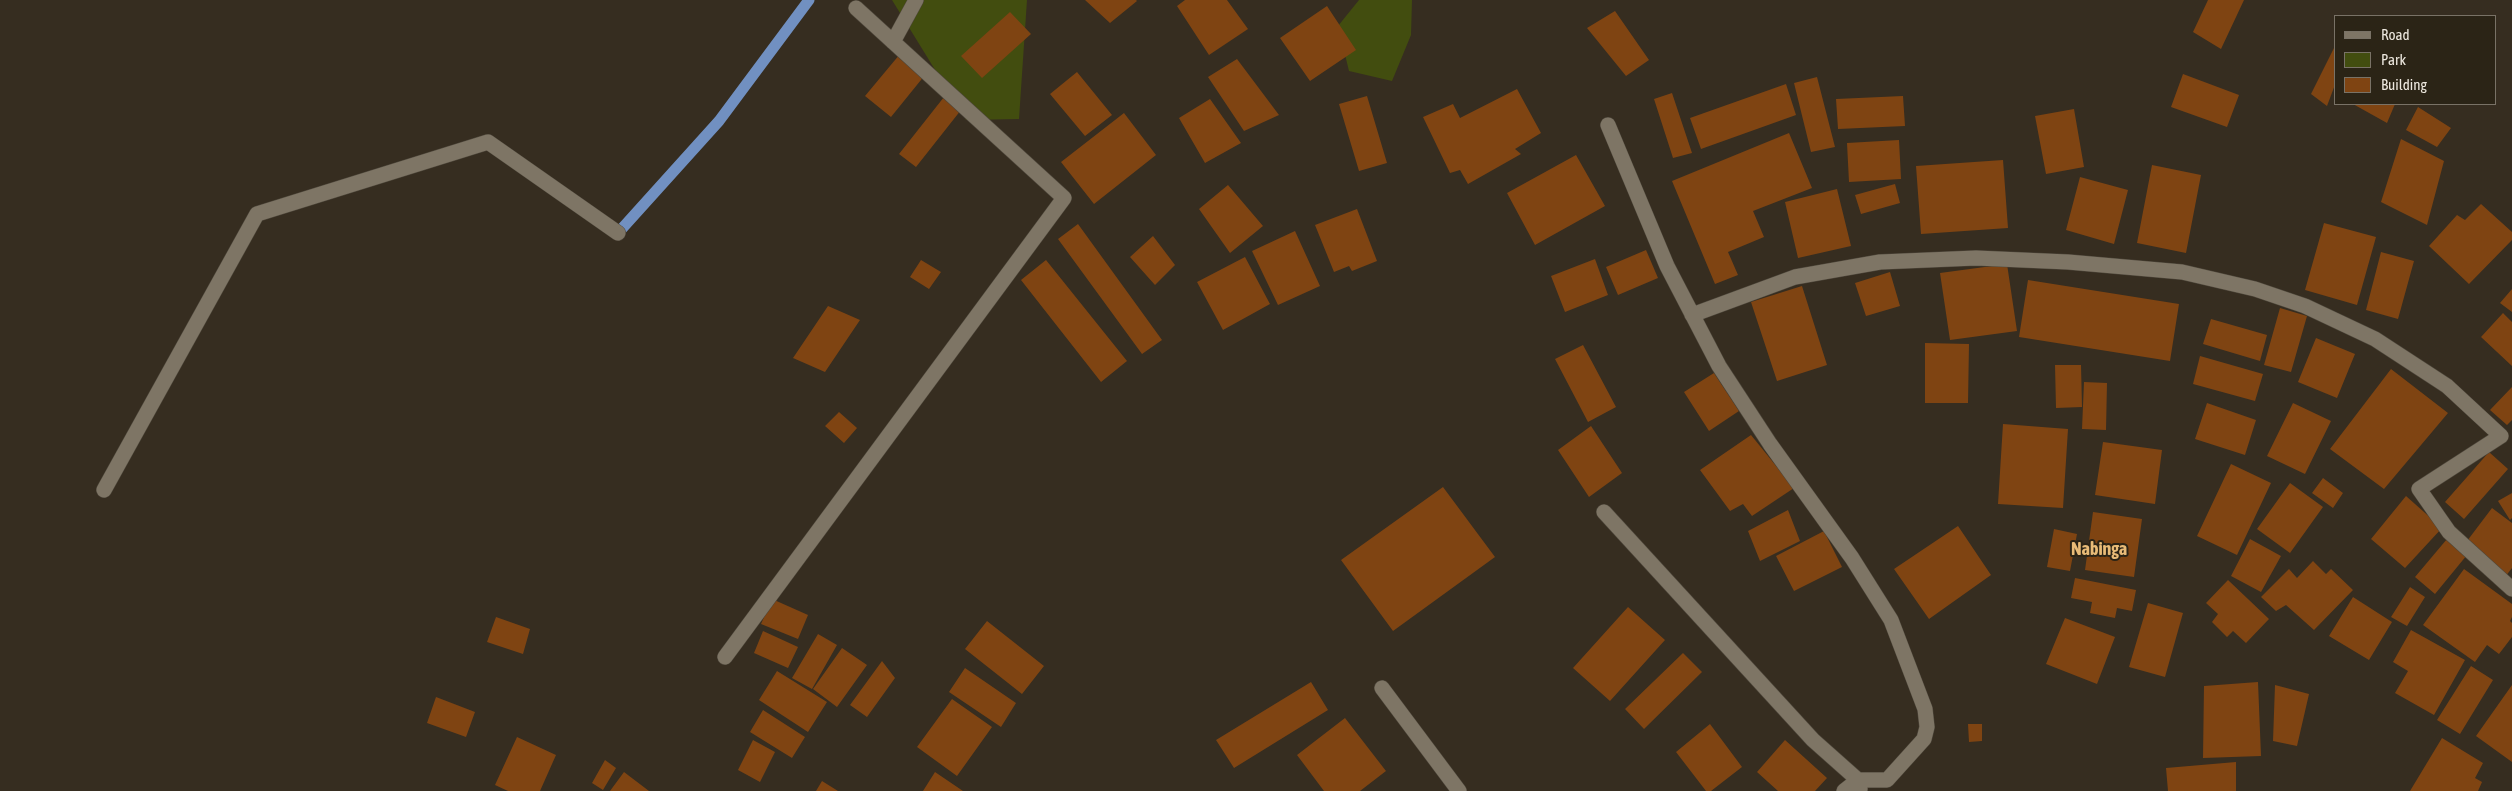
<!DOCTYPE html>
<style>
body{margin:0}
#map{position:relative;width:2512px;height:791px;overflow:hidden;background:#362d20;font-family:"Asap Condensed",sans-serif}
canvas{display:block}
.legend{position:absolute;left:2334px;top:15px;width:162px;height:90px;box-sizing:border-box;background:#2b2416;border:1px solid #797266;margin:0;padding:6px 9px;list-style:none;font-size:15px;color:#ede8df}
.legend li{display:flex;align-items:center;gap:10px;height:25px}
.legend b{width:25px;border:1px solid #797266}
</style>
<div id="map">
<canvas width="2512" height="791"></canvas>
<ul class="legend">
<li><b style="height:6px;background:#7e7565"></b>Road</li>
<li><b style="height:14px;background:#424d0f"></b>Park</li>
<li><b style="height:14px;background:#7f4412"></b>Building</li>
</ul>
</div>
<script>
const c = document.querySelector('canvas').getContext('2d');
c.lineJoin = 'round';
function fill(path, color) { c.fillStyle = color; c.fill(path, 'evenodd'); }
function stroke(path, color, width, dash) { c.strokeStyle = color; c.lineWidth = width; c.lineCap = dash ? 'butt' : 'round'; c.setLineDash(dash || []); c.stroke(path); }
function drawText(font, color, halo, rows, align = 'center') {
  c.font = font + ' "Asap Condensed",sans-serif'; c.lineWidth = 4; c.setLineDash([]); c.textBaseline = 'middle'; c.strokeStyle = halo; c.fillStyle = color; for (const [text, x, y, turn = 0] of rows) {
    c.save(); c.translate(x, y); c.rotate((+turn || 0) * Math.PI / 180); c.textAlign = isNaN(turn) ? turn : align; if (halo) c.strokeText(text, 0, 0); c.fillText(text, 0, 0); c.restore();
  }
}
const green = new Path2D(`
 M 892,0 L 1027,0 L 1019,119 L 966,120 Z
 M 1359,0 L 1412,0 L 1411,35 L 1392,81 L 1349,71 L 1338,26 Z`);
const stream = new Path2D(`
 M 618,233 L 719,121 L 809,0`);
const building = new Path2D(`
 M 1085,0 L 1136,0 L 1137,1 L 1110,23 Z
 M 1185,0 L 1227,0 L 1248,29 L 1209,55 L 1177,6 Z
 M 2208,0 L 2244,0 L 2221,49 L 2193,32 Z
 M 1327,6 L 1356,50 L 1310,81 L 1280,38 Z
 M 1615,11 L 1649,60 L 1626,76 L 1587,28 Z
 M 1010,12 L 1031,34 L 982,78 L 961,56 Z
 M 2336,44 L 2336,82 L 2327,106 L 2311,94 Z
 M 900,54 L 925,75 L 891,117 L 865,96 Z
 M 1237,59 L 1279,115 L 1244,131 L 1208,77 Z
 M 1077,72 L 1112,115 L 1085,136 L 1050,94 Z
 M 2183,74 L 2239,95 L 2227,127 L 2171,107 Z
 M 1817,77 L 1835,147 L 1811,152 L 1794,83 Z
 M 1786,84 L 1796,115 L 1701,149 L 1690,118 Z
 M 1517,89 L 1541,133 L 1515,149 L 1521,154 L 1468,184 L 1460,170 L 1450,173 L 1423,117 L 1453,104 L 1460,118 Z
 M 1672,93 L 1692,153 L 1673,158 L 1654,99 Z
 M 1367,96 L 1387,163 L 1359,171 L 1339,104 Z
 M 1903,96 L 1905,126 L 1838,129 L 1836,99 Z
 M 944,97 L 961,110 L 916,167 L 899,154 Z
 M 1210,99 L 1241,143 L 1205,163 L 1179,118 Z
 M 2353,104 L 2395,104 L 2387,123 Z
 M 2418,107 L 2451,128 L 2437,147 L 2406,130 Z
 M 2074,109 L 2084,167 L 2046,174 L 2035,116 Z
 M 1124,113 L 1156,155 L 1094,204 L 1061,162 Z
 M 1789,133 L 1812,188 L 1753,211 L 1764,237 L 1728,252 L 1738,275 L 1715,284 L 1672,181 Z
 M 2401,139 L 2444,161 L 2427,225 L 2381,202 Z
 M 1899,140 L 1901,179 L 1849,182 L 1847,143 Z
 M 1576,155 L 1605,206 L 1535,245 L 1507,193 Z
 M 2003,160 L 2008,228 L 1921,234 L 1916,166 Z
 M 2152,165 L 2201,175 L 2186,253 L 2137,243 Z
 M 2080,177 L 2128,190 L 2114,244 L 2066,230 Z
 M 1895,184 L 1900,203 L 1861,214 L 1855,195 Z
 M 1228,185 L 1263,226 L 1230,253 L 1199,209 Z
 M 1837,189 L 1851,246 L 1798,258 L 1785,202 Z
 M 2481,204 L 2512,232 L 2512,240 L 2469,284 L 2429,246 L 2457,215 L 2465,220 Z
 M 1357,209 L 1377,261 L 1352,271 L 1349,266 L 1334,272 L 1315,225 Z
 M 2324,223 L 2376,237 L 2357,305 L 2305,290 Z
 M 1078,224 L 1162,340 L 1142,354 L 1058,239 Z
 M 1295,231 L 1320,286 L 1278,305 L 1252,251 Z
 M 1153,236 L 1175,265 L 1155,285 L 1130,257 Z
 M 1646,250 L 1658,278 L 1618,295 L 1606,267 Z
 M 2381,252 L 2414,261 L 2398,319 L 2366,310 Z
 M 1245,257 L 1270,304 L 1223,330 L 1197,282 Z
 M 1595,259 L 1608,295 L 1565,312 L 1551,276 Z
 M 921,260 L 941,272 L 929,289 L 910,277 Z
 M 1046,260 L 1127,361 L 1101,382 L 1021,280 Z
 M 2007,264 L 2017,331 L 1950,340 L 1940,273 Z
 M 1890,272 L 1900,306 L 1866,316 L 1855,283 Z
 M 2028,280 L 2179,304 L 2170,361 L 2019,337 Z
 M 1802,286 L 1827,365 L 1777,381 L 1751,302 Z
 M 2512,289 L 2512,312 L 2500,303 Z
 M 828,306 L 860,320 L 825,372 L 793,358 Z
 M 2280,308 L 2307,316 L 2291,372 L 2264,365 Z
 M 2503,313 L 2512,322 L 2512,366 L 2481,337 Z
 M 2211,319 L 2267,335 L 2260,361 L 2203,344 Z
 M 2316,338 L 2355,354 L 2337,398 L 2298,382 Z
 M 1925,343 L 1969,344 L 1968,403 L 1925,403 Z
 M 1583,345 L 1616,407 L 1588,422 L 1555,359 Z
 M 2200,356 L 2263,374 L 2255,401 L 2193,384 Z
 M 2055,365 L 2081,365 L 2082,407 L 2056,408 Z
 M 2391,369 L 2448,413 L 2384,489 L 2330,449 Z
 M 1714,373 L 1739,411 L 1709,431 L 1684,392 Z
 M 2084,382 L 2107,383 L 2106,430 L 2082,429 Z
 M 2512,387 L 2512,420 L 2507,425 L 2490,410 Z
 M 2207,403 L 2256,420 L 2245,455 L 2195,439 Z
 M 2293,403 L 2331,421 L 2305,474 L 2267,456 Z
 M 839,412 L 857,428 L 844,443 L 825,426 Z
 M 2003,424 L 2068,429 L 2063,508 L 1998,504 Z
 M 1591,426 L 1622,473 L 1589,497 L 1558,450 Z
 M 1751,435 L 1794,488 L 1752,516 L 1743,504 L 1730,511 L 1700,470 Z
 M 2103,442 L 2162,450 L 2155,504 L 2095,495 Z
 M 2489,452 L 2508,469 L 2464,519 L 2445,502 Z
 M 2231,464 L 2271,483 L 2237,555 L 2197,536 Z
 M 2323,478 L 2343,493 L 2333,508 L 2312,493 Z
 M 2290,483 L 2323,507 L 2290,553 L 2257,529 Z
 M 1443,487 L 1495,557 L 1393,631 L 1341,560 Z
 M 2512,493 L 2512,518 L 2510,520 L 2498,501 Z
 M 2406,496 L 2442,528 L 2405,568 L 2371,539 Z
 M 2492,508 L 2512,523 L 2512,568 L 2505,577 L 2464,545 Z
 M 1788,510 L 1800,541 L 1760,561 L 1748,531 Z
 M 2093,512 L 2142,519 L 2134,577 L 2085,570 Z
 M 1958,526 L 1991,575 L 1929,619 L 1894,569 Z
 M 2054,529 L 2077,534 L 2070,571 L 2047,567 Z
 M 1824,531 L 1842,567 L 1794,591 L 1776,556 Z
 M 2250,539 L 2281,556 L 2261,592 L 2231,576 Z
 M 2447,539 L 2467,555 L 2435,594 L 2415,577 Z
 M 2313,561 L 2326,574 L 2331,569 L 2353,590 L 2314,630 L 2286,605 L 2276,611 L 2261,597 L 2289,569 L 2297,578 Z
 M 2464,569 L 2512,604 L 2512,617 L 2510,621 L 2512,623 L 2512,637 L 2499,654 L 2487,645 L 2475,662 L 2423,625 Z
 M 2075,578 L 2136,590 L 2132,611 L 2117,608 L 2115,618 L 2090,613 L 2092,602 L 2071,598 Z
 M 2228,580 L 2269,619 L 2246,643 L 2233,631 L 2227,637 L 2212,622 L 2218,614 L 2206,603 Z
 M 2410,587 L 2425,597 L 2407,626 L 2391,617 Z
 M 2353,597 L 2392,622 L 2369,660 L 2329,636 Z
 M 772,599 L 808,615 L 798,639 L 761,624 Z
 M 2148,603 L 2183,613 L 2165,677 L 2129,667 Z
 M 1628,607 L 1665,640 L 1610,701 L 1573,668 Z
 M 496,617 L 530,629 L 523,654 L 487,642 Z
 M 2065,618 L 2115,637 L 2097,684 L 2046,664 Z
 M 987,621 L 1044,666 L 1022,694 L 965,649 Z
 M 2411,630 L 2465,660 L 2434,715 L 2395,693 L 2408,671 L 2393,662 Z
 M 763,631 L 798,647 L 788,668 L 754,653 Z
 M 818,634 L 837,645 L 812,689 L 792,678 Z
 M 842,648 L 867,665 L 837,707 L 813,689 Z
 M 1683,653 L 1702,672 L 1644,729 L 1625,709 Z
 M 882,661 L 895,678 L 867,717 L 850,705 Z
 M 2471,666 L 2493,680 L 2460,734 L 2437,720 Z
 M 965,668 L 1016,703 L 1001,727 L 949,692 Z
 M 777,671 L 827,702 L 808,732 L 759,700 Z
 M 1311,682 L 1328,710 L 1234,768 L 1216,740 Z
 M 2258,682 L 2261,756 L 2203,758 L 2204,686 Z
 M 2275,685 L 2309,694 L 2297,746 L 2273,741 Z
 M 2512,685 L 2512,762 L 2476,736 Z
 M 436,697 L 475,712 L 466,737 L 427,723 Z
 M 952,699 L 992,727 L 957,776 L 917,747 Z
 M 763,710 L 805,737 L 792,758 L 750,732 Z
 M 1345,718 L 1386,771 L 1360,791 L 1324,791 L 1297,755 Z
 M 1710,724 L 1742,767 L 1711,791 L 1706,791 L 1676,752 Z
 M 1968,724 L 1982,724 L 1982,741 L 1969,742 Z
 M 517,737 L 556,755 L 540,791 L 508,791 L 495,785 Z
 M 2442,738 L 2483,763 L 2475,778 L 2482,782 L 2478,791 L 2410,791 Z
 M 753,740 L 775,752 L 760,782 L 738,770 Z
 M 1785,740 L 1827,778 L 1815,791 L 1778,791 L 1757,772 Z
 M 605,760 L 616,768 L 603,790 L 592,783 Z
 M 2236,762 L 2236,791 L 2168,791 L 2166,768 Z
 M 624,772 L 649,791 L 610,791 Z
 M 935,772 L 963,791 L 923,791 Z
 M 822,781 L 838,791 L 816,791 Z`);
const minor = new Path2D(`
 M 893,42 L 916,0
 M 1608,125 L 1667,266 L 1719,366 L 1770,444 L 1852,558 L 1891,620 L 1925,709 L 1927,727 L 1924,739 L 1887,780 L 1858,780 L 1844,791
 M 1692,315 L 1795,277 L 1880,262 L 1976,258 L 2068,262 L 2182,272 L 2255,289 L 2305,306 L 2375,339 L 2447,386 L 2501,436 L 2419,489 L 2449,532 L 2512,589
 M 104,490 L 257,214 L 488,142 L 618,233
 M 1604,512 L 1813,740 L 1858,780 L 1860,789
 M 725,657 L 1064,198 L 856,8
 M 1382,688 L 1459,791`);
const quarterNames = [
 ["Nabinga",2099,549]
];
fill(green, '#424d0f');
stroke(stream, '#7190c1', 11);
fill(building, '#7f4412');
stroke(minor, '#4f483c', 16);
stroke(minor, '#7e7565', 15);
drawText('bold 18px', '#e8bb77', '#2b2416', quarterNames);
</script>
